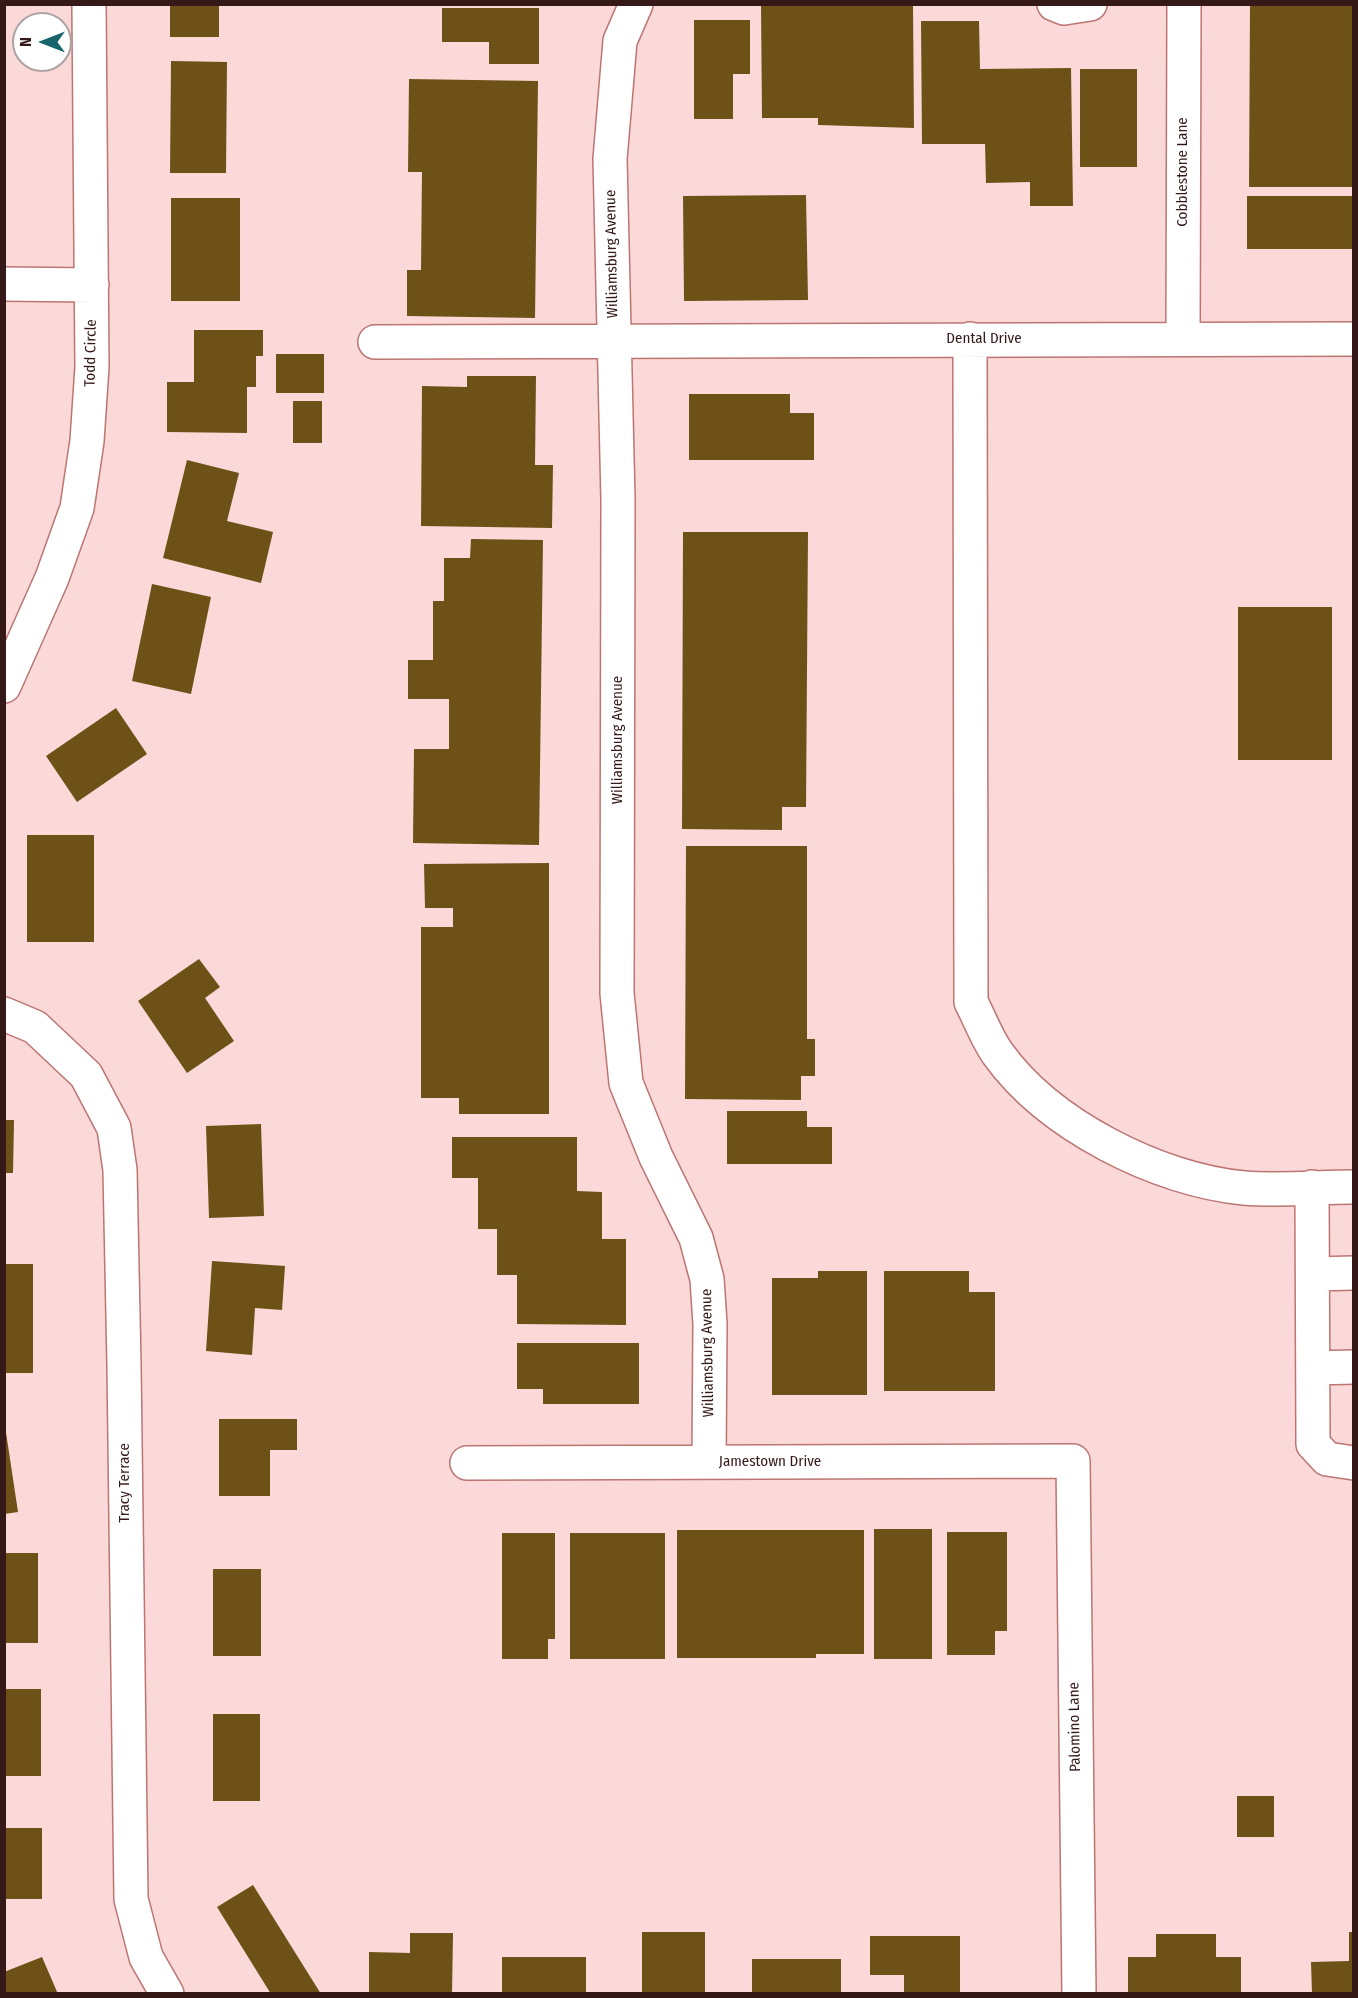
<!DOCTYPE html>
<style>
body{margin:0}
#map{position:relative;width:1358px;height:1998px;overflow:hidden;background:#fad9d8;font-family:"Fira Sans Condensed",sans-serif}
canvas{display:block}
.frame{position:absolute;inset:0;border:6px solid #351818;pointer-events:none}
.north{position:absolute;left:12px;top:12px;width:60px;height:60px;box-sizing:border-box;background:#fff;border:2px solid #aea3a3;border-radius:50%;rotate:270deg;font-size:16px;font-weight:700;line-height:24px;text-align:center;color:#351818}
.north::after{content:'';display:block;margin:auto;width:21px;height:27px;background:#17656a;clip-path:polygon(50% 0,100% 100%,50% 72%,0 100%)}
</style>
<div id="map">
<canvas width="1358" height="1998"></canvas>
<div class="frame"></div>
<div class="north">N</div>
</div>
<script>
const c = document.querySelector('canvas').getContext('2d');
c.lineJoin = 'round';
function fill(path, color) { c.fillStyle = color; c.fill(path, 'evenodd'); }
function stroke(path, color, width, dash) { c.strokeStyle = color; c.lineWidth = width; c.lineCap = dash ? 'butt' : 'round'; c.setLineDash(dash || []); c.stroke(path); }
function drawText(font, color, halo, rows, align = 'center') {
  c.font = font + ' "Fira Sans Condensed",sans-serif'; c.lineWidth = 6; c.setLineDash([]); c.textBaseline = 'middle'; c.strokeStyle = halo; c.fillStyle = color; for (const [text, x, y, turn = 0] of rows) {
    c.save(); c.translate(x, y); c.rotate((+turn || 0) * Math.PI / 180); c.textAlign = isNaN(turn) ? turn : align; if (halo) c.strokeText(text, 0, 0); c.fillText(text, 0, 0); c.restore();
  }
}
const building = new Path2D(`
 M 170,4 L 219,4 L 219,37 L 170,37 Z
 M 761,4 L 913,4 L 914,128 L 818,125 L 818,118 L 762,118 Z
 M 1250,4 L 1354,4 L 1354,187 L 1249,187 Z
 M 442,8 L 539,8 L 539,64 L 489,64 L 489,42 L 442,42 Z
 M 694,20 L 750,20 L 750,74 L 733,74 L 733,119 L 694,119 Z
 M 921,21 L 979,21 L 980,69 L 1071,68 L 1073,206 L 1030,206 L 1030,182 L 986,183 L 985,144 L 922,144 Z
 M 171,61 L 227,62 L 226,173 L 170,173 Z
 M 1080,69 L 1137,69 L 1137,167 L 1080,167 Z
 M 409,79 L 538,81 L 535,318 L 407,316 L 407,270 L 421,270 L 422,172 L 408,172 Z
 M 806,195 L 808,300 L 684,301 L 683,196 Z
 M 1247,196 L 1354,196 L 1354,249 L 1247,249 Z
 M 171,198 L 240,198 L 240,301 L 171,301 Z
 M 194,330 L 263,330 L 263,356 L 256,356 L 256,387 L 247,387 L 247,433 L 167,432 L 167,382 L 194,382 Z
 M 276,354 L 324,354 L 324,393 L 276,393 Z
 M 467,376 L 536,376 L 535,465 L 553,465 L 552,528 L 421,526 L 422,386 L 467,387 Z
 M 689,394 L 790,394 L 790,413 L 814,413 L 814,460 L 689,460 Z
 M 293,401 L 322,401 L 322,443 L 293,443 Z
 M 187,460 L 239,473 L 227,521 L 273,532 L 261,583 L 163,558 Z
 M 683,532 L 808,532 L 806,807 L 782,807 L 782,830 L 682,829 Z
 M 471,539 L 543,540 L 539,845 L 413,843 L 414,749 L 449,749 L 449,699 L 408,699 L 408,660 L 433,660 L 433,601 L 444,601 L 444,558 L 470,558 Z
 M 152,584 L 211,597 L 191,694 L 132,681 Z
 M 1238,607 L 1332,607 L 1332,760 L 1238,760 Z
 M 116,708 L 147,754 L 77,802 L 46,756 Z
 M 27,835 L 94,835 L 94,942 L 27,942 Z
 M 686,846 L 807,846 L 807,1039 L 815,1039 L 815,1076 L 801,1076 L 801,1100 L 685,1099 Z
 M 549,863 L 549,1114 L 459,1114 L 459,1098 L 421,1098 L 421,927 L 453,927 L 453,908 L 425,908 L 424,864 Z
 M 199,959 L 220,987 L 205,998 L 234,1041 L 187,1073 L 138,1001 Z
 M 727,1111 L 807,1111 L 807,1127 L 832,1127 L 832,1164 L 727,1164 Z
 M 4,1120 L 14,1120 L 13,1173 L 4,1173 Z
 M 261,1124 L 264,1216 L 209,1218 L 206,1126 Z
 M 452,1137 L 577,1137 L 577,1191 L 602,1192 L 602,1239 L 626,1239 L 626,1325 L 517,1324 L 517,1275 L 497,1275 L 497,1229 L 478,1229 L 478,1178 L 452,1178 Z
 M 212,1261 L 285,1266 L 282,1310 L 255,1308 L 252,1355 L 206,1351 Z
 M 4,1264 L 33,1264 L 33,1373 L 4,1373 Z
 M 818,1271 L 867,1271 L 867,1395 L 772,1395 L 772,1278 L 818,1278 Z
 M 884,1271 L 969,1271 L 969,1292 L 995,1292 L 995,1391 L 884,1391 Z
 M 517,1343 L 639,1343 L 639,1404 L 543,1404 L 543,1389 L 517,1389 Z
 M 4,1419 L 18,1512 L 4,1514 Z
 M 219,1419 L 297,1419 L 297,1450 L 270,1450 L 270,1496 L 219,1496 Z
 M 874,1529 L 932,1529 L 932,1659 L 874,1659 Z
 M 677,1530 L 864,1530 L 864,1654 L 816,1654 L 816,1658 L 677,1658 Z
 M 947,1532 L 1007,1532 L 1007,1631 L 995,1631 L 995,1655 L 947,1655 Z
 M 502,1533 L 555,1533 L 555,1639 L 548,1639 L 548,1659 L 502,1659 Z
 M 570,1533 L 665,1533 L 665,1659 L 570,1659 Z
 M 4,1553 L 38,1553 L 38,1643 L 4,1643 Z
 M 213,1569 L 261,1569 L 261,1656 L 213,1656 Z
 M 4,1689 L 41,1689 L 41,1776 L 4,1776 Z
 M 213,1714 L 260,1714 L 260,1801 L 213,1801 Z
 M 1237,1796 L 1274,1796 L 1274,1837 L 1237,1837 Z
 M 4,1828 L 42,1828 L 42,1899 L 4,1899 Z
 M 253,1885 L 321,1994 L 271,1994 L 217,1907 Z
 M 642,1932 L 705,1932 L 705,1994 L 642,1994 Z
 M 1349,1932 L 1354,1932 L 1354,1994 L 1312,1994 L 1311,1962 L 1349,1961 Z
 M 410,1933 L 453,1933 L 452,1994 L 369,1994 L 369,1952 L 410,1953 Z
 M 1156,1934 L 1216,1934 L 1216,1957 L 1241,1957 L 1241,1994 L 1128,1994 L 1128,1957 L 1156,1957 Z
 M 870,1936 L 960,1936 L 960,1994 L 904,1994 L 904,1975 L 870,1975 Z
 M 42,1957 L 58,1994 L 4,1994 L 4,1972 Z
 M 502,1957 L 586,1957 L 586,1994 L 502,1994 Z
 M 752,1959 L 841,1959 L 841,1994 L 752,1994 Z`);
const minor = new Path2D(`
 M 636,4 L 620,41 L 610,159 L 618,500 L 617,993 L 626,1083 L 656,1157 L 696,1238 L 707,1279 L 710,1324 L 709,1462
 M 1054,4 L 1064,8 L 1090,4
 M 4,284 L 92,285
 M 970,339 L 971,1002 C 980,1019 987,1039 998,1054 C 1049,1125 1158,1180 1244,1188 C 1280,1191 1318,1187 1354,1187
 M 1183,339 L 1184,4
 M 375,342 L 1354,339
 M 4,686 L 52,578 L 77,508 L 87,441 L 92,367 L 89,4
 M 4,1014 L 35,1027 L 86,1075 L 114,1128 L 120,1170 L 124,1365 L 131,1899 L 146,1957 L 167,1994
 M 1312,1187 L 1313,1444 L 1327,1459 L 1354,1463
 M 1313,1274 L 1354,1273
 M 1313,1368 L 1354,1367
 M 467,1463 L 1073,1461 L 1079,1994`);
const streetNames = [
 ["Cobblestone Lane",1183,172,-90],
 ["Williamsburg Avenue",612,254,-91],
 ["Dental Drive",984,339],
 ["Todd Circle",91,353,-89],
 ["Williamsburg Avenue",618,740,-90],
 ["Williamsburg Avenue",708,1353,-91],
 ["Jamestown Drive",770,1462],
 ["Tracy Terrace",125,1483,-90],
 ["Palomino Lane",1075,1727,-91]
];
fill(building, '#6e5117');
stroke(minor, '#bc7573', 36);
stroke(minor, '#fff', 33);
drawText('15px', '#351818', '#fff', streetNames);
</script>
